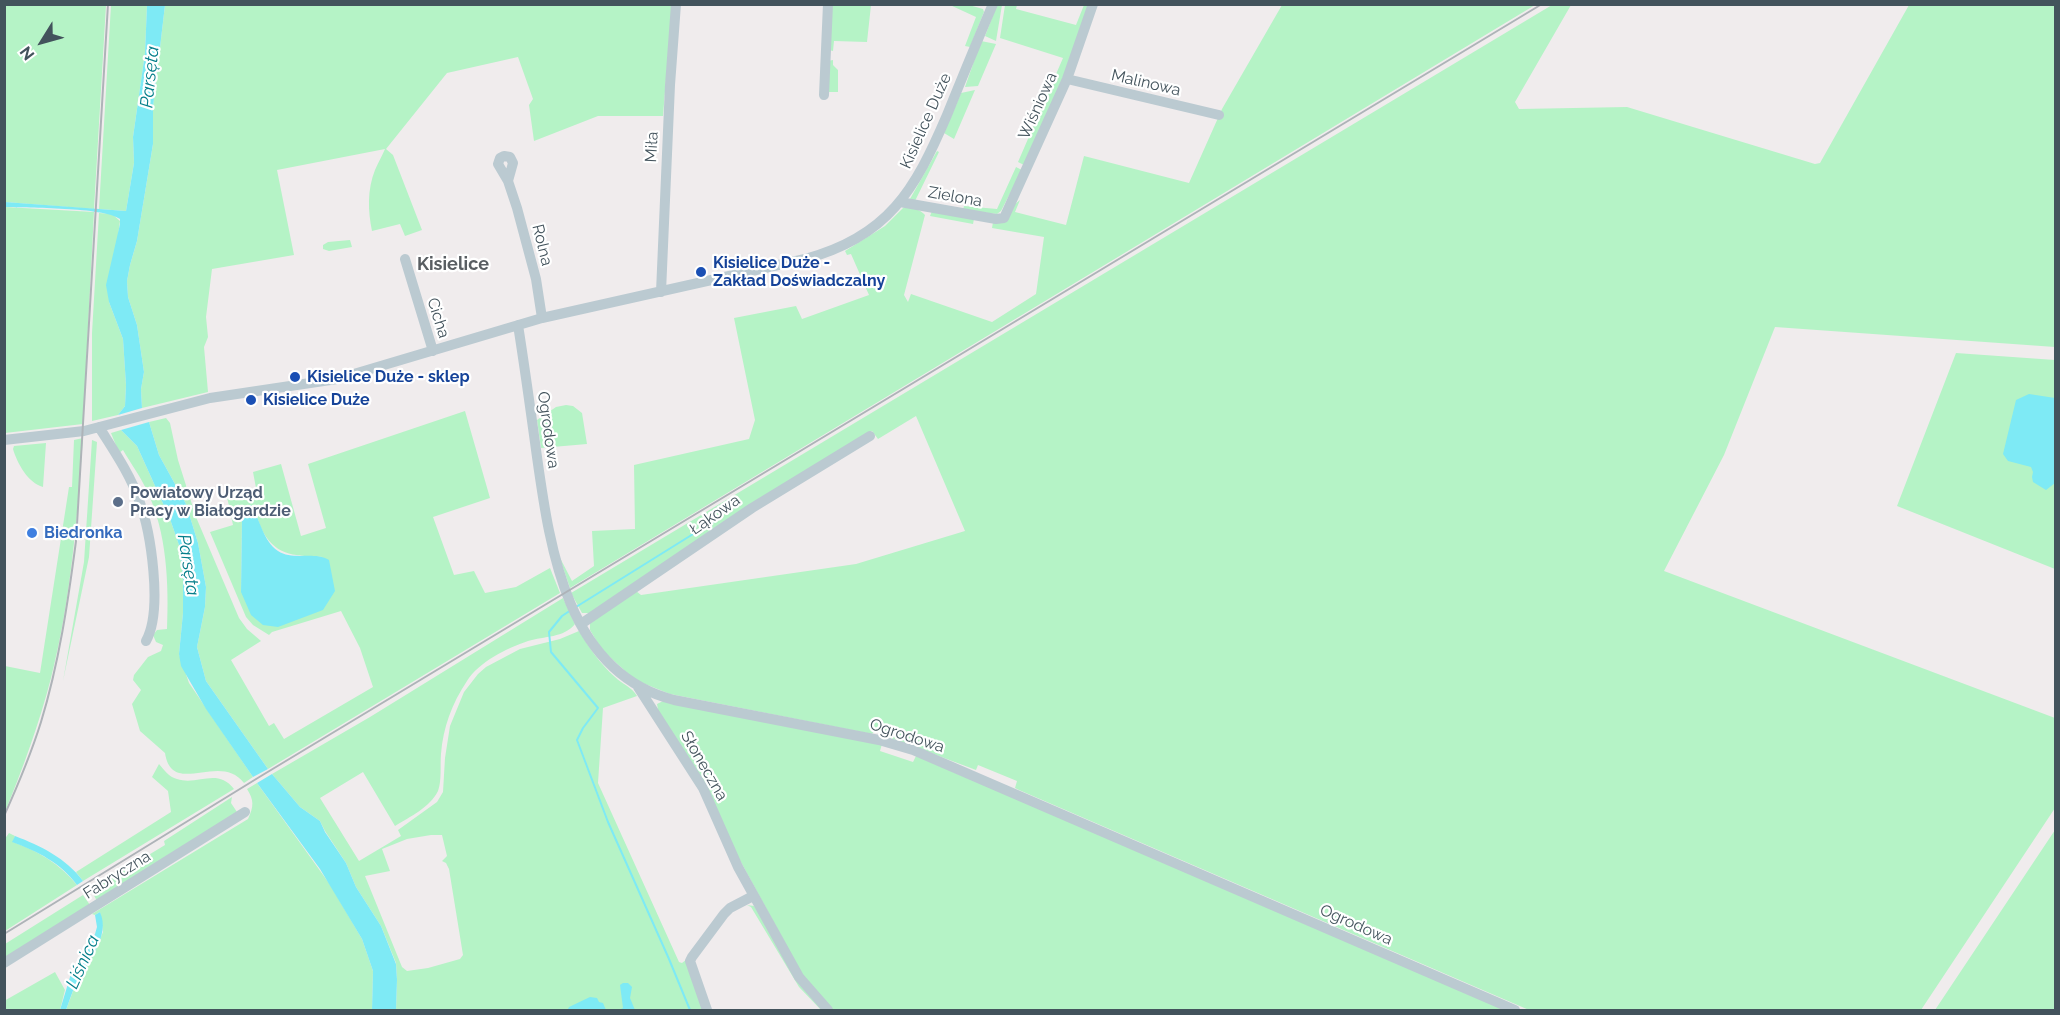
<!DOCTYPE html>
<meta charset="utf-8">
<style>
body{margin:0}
#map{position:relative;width:2060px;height:1015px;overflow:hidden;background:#f0eced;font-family:Raleway,sans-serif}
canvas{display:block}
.frame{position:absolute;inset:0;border:6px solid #43535c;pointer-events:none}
.north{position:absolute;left:12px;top:12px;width:60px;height:60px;-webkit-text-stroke:4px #fff;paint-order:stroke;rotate:233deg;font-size:16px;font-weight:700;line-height:24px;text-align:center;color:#43535c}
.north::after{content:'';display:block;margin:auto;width:21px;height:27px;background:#43535c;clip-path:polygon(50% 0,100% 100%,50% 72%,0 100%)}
</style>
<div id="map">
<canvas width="2060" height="1015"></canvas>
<div class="frame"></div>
<div class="north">N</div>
</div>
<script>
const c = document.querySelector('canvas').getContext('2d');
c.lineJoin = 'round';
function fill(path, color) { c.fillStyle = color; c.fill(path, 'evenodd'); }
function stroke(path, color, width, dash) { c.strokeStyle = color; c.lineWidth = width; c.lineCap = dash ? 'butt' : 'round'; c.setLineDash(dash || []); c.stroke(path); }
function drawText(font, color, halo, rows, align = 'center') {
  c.font = font + ' Raleway,sans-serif'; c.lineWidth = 4.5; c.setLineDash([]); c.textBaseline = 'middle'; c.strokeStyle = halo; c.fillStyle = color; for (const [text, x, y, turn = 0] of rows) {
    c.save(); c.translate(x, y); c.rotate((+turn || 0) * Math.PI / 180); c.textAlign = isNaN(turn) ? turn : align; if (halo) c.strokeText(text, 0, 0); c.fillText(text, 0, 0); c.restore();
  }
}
const green = new Path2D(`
 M 4,5 L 106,5 L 94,209 L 5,202 Z
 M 111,5 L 147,5 L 145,53 L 133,137 L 134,163 L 126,211 L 99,209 Z
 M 165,5 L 672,5 L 663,116 L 598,116 L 534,141 L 529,105 L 533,99 L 518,57 L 447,73 L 386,149 L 393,155 L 422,230 L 405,236 L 400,224 L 372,231 C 368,211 367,190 375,170 C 378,163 382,156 385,149 L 277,170 L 294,255 L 212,269 L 206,317 L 208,337 L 204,347 L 208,392 L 142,408 L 141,389 L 144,372 L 137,325 L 128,297 L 127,281 L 130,265 L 137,241 L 153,144 L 153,107 Z
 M 831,5 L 871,5 L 867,42 L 834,41 L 833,51 L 829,50 Z
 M 950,5 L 969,5 L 983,9 L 984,12 L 970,47 L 965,46 L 976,17 Z
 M 997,5 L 1002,5 L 996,41 L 985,36 Z
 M 1005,5 L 1017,5 L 1016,9 L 1076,25 L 1084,5 L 1091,5 L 1074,53 L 1024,165 L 1018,162 L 1063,58 L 1000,38 Z
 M 1282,5 L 1535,5 L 570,588 L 559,556 L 572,581 L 594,566 L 592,531 L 635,529 L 634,465 L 749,439 L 755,420 L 734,318 L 796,306 L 802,319 L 869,295 L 851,254 L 847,255 L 845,251 L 885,226 L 903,208 C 911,207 920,209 925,215 L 904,295 L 908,302 L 911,294 L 992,322 L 1036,294 L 1044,237 L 992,228 L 993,222 L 1020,200 L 1015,212 L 1066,225 L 1084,156 L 1189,183 L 1222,109 Z
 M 1552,5 L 1571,5 L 1515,102 L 1519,109 L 1627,107 L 1815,164 L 1820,163 L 1909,5 L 2055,5 L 2055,347 L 1775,327 L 1724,455 L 1664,571 L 2055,718 L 2055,808 L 1921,1010 L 1529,1010 L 1019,790 L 1015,788 L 1017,781 L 978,765 L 976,770 L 883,735 L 881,734 L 881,729 L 877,728 L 872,734 L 670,694 L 635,680 L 602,650 L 590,630 L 590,621 L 636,591 L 641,595 L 856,564 L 965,531 L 916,416 L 878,439 L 872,431 L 748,506 L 591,613 L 582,613 L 571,593 Z
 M 981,41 L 996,44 L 978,86 L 965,87 Z
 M 833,60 L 833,65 L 838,70 L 838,92 L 828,92 L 828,61 Z
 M 975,90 L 954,139 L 944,133 L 961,93 Z
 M 937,151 L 939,152 L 915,201 L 910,199 Z
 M 1016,167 L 1022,170 L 1001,211 L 997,214 L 963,210 L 964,206 L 997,209 Z
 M 5,207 L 94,212 L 83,424 L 5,433 Z
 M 932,211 L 974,219 L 973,224 L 930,216 Z
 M 99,213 L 112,214 L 120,221 L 109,302 L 123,339 L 126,385 L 125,406 L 118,415 L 92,421 L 92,333 Z
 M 350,240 L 352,247 L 329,251 L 323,249 L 323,245 L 328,242 Z
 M 1956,353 L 2055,360 L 2055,569 L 1897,506 Z
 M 566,405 L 573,406 L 582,413 L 587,444 L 541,448 L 537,420 L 556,407 Z
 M 465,411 L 490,498 L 433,517 L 454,575 L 474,571 L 485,593 L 516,587 L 550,568 L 560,593 L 268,769 L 206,681 L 197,647 L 205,607 L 206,587 L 198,543 L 186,504 L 159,455 L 149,422 L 166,418 L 170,423 L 178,460 L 196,517 L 239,618 L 247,629 L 261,641 L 231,660 L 269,726 L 274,723 L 284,739 L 373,687 L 360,648 L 341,611 L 272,632 L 269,635 L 253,625 L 246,617 L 210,532 L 233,525 L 227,497 L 256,488 L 253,472 L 281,464 L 301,536 L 326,528 L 308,464 ZM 251,505 C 257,514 259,524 263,532 C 278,558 297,555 323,557 L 241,592 L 242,518 Z
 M 121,430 L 137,446 L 170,519 L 179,545 L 183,578 L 183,613 L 179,654 L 189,683 L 253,777 L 244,783 C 220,751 172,798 165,753 L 140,731 L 132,704 L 141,690 L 133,680 L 134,675 L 148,657 L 161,651 L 163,645 L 156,642 L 153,635 L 157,630 L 167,629 C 169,585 167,532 147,491 C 141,477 131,464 123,450 L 119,453 L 111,433 Z
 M 83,438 C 77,519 71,600 51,678 C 39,724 23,768 5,812 L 5,666 L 40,673 L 69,487 L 72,487 L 74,440 Z
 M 92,440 L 97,442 L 89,557 L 63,681 L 84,562 Z
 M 46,443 L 43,487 C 28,483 17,463 13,449 L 14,446 Z
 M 563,598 L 575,624 C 564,638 544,636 528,641 C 507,648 479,662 467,681 C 452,703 443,728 441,754 C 440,765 442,780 438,791 C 430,807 410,817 395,826 L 363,772 L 320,798 L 359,861 L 401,836 L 398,830 L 437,802 L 443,792 L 445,758 L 450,726 L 464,692 L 478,674 L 486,667 L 520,649 L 560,639 L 579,631 C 589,647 600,664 615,677 C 622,684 632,687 637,696 L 603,708 L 598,783 L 679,962 L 682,963 L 687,959 L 703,1010 L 396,1010 L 397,980 L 396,963 L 381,926 L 356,887 L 346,863 L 325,831 L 320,821 L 300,807 L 272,774 L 370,717 ZM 431,835 L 442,835 L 447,856 L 442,861 L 446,863 L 449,869 L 463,955 L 460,959 L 428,968 L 407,971 L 402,967 L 365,876 L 390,871 L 382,849 L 407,839 Z
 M 663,701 L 882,744 L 880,751 L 913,762 L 916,756 L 1508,1010 L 833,1010 L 802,974 L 658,710 L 657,704 Z
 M 159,764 C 164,770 169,777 177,779 C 198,786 217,767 234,789 L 83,881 L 76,872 L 171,812 L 168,791 L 152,777 Z
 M 257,783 L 331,886 L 362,939 L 373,971 L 372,1010 L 66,1010 L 76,983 L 96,949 L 103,932 L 100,912 L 95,915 L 92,914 L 248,819 C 254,806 254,800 247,789 Z
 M 232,797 L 231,803 L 237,812 L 97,901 L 91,890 L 165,845 L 164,841 Z
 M 2055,830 L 2055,1010 L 1935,1010 Z
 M 9,833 L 15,836 L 13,842 C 38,851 60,864 77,885 L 5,931 L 4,840 Z
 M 83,895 L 90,905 L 5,958 L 5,944 Z
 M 747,905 L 754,906 L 824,1010 L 821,1010 L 799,987 L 751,907 Z
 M 55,972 L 65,990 L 60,1010 L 5,1010 L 4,1001 Z`);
const water = new Path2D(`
 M 147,5 L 165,5 L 153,107 L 153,144 L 137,241 L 130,265 L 127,281 L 128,297 L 137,325 L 144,372 L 141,389 L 142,408 L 118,415 L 125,406 L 126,385 L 123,339 L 109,302 L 106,285 L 120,224 L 120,219 C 103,207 28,208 5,207 L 5,202 L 126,211 L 134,163 L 133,137 L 145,53 Z
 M 2029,394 L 2055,398 L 2055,483 L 2046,490 L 2033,482 L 2032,477 L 2033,472 L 2031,467 L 2008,461 L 2003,454 L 2016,400 Z
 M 149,422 L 159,455 L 186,504 L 198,543 L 206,587 L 205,607 L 197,647 L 206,681 L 268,769 L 253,777 L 206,709 L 181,666 L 179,654 L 183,613 L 183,578 L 179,545 L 170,519 L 137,446 L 121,430 Z
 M 251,505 C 260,519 263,541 278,551 C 293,561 314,551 329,560 L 335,591 L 323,610 L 278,627 L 263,625 L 251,615 L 241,592 L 242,518 L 244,510 Z
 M 272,774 L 300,807 L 320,821 L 325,832 L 346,863 L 356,887 L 381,926 L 396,964 L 397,980 L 396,1010 L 372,1010 L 373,971 L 362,939 L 320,869 L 257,783 Z
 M 15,836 C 41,846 66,858 83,881 L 77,885 C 61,863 37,851 12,842 Z
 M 100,912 C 111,937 87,962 76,984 C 72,992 69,1002 66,1010 L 60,1010 L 70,977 L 95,934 L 97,927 L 95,915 Z
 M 623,983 L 628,983 L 632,987 L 630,998 L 635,1010 L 619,1010 L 623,1008 L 620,985 Z
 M 590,997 L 597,998 L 599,1002 L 603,1003 L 606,1010 L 568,1009 L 569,1007 Z`);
const stream = new Path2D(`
 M 576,607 L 714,521
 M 571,610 L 562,616 L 549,632 L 551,652 L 598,708 L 583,728 L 577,740 L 608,822 L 669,959 L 690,1010`);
const minor = new Path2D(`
 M 1067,79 L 1219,115
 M 824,95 L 828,4
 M 508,181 L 513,163 L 510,157 L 504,156 L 500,158 L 498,164 L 508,181 L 517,208 L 536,279 L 542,318
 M 900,202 L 996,219 L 1004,218 L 1067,79 L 1093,4
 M 405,259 L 433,351
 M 661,292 L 670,85 L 676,4
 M 518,325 C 525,369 531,413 537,457 C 550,549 567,673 674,700 L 879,740 L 913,750 L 1515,1010
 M 99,427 C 114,451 130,474 139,500 C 151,532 163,610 146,641
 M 4,440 L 84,431 L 210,398 L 337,379 L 542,318 L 805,259 C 888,237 915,190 947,115 C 962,78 977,41 993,4
 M 581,624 L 752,508 L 870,436
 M 638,687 L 703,788 L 738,867 L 799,977 L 828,1010
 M 4,963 L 245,812
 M 707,1010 L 690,961 L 692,957 L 724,914 L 730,908 L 753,896`);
const rail = new Path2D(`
 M 4,816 C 18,785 31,754 41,722 C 59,663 68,602 76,541 L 108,4
 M 4,934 L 261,776 L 1542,4`);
const markers = [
 [701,272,6,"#1a4fb4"],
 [295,377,6,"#1a4fb4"],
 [251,400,6,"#1a4fb4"],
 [118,502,6,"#5c6f8a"],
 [32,533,6,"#3f7fe0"]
];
const streetNames = [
 ["Malinowa",1146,83,13],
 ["Wiśniowa",1038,106,-66],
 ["Kisielice Duże",926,121,-66],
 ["Miła",652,147,-87],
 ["Zielona",955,197,10],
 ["Rolna",542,245,76],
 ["Cicha",438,318,73],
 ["Ogrodowa",548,430,82],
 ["Łąkowa",715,515,-35],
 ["Ogrodowa",907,736,18],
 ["Słoneczna",704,766,60],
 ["Fabryczna",117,875,-32],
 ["Ogrodowa",1356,925,24]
];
const transitNames = [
 ["Kisielice Duże -",713,263],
 ["Zakład Doświadczalny",713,281],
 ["Kisielice Duże - sklep",307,377],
 ["Kisielice Duże",263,400]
];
const serviceNames = [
 ["Powiatowy Urząd",130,493],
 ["Pracy w Białogardzie",130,511]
];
const shopNames = [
 ["Biedronka",44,533]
];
const waterNames = [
 ["Parsęta",150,77,-84],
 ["Parsęta",188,565,81],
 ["Liśnica",83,962,-66]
];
const neighbourhoodNames = [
 ["Kisielice",453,265]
];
fill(green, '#b5f3c6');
fill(water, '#7eeaf5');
stroke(stream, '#7eeaf5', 2);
stroke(minor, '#bbcad1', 10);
stroke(rail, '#aeb3b8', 2);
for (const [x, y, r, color] of markers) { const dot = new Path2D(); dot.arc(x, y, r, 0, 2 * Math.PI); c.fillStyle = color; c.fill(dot); stroke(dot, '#fff', 2); }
drawText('16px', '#43535c', '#fff', streetNames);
drawText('bold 16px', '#164399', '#fff', transitNames, 'left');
drawText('bold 16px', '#4e5e75', '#fff', serviceNames, 'left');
drawText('bold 16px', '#366cbe', '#fff', shopNames, 'left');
drawText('italic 18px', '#047e8a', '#fff', waterNames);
drawText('bold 18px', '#595e62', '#fff', neighbourhoodNames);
</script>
